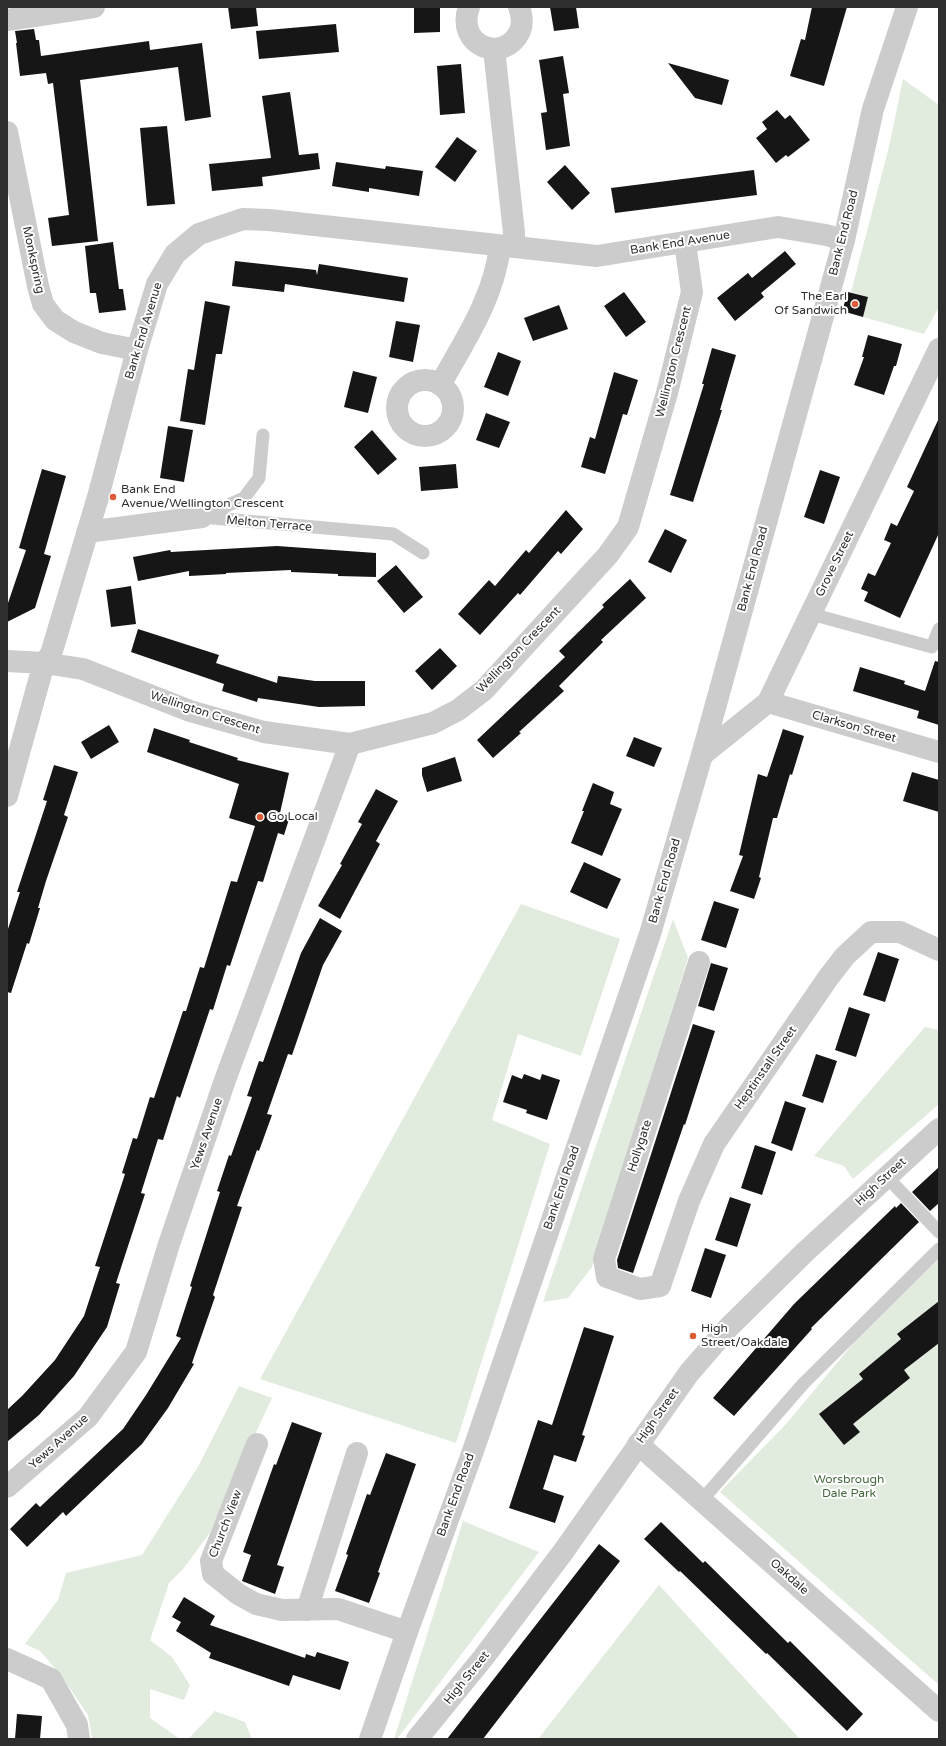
<!DOCTYPE html>
<style>
body{margin:0}
#map{position:relative;width:946px;height:1746px;overflow:hidden;background:#fff;font-family:"Varela Round",sans-serif}
canvas{display:block}
.frame{position:absolute;inset:0;border:8px solid #2f2f2f;pointer-events:none}
</style>
<div id="map">
<canvas width="946" height="1746"></canvas>
<div class="frame"></div>
</div>
<script>
const c = document.querySelector('canvas').getContext('2d');
c.lineJoin = 'round';
function fill(path, color) { c.fillStyle = color; c.fill(path, 'evenodd'); }
function stroke(path, color, width, dash) { c.strokeStyle = color; c.lineWidth = width; c.lineCap = dash ? 'butt' : 'round'; c.setLineDash(dash || []); c.stroke(path); }
function drawText(font, color, halo, rows, align = 'center') {
  c.font = font + ' "Varela Round",sans-serif'; c.lineWidth = 4; c.setLineDash([]); c.textBaseline = 'middle'; c.strokeStyle = halo; c.fillStyle = color; for (const [text, x, y, turn = 0] of rows) {
    c.save(); c.translate(x, y); c.rotate((+turn || 0) * Math.PI / 180); c.textAlign = isNaN(turn) ? turn : align; if (halo) c.strokeText(text, 0, 0); c.fillText(text, 0, 0); c.restore();
  }
}
const green = new Path2D(`
 M 903,79 L 939,105 L 939,307 L 924,334 L 863,317 L 868,297 L 851,292 L 889,147 Z
 M 521,904 L 620,939 L 581,1056 L 518,1034 L 492,1120 L 550,1144 L 456,1443 L 260,1379 Z
 M 673,919 L 688,958 L 592,1267 L 568,1298 L 543,1302 Z
 M 925,1027 L 939,1030 L 939,1104 L 853,1179 L 844,1166 L 814,1156 Z
 M 939,1256 L 939,1685 L 720,1492 L 787,1423 L 866,1328 Z
 M 239,1386 L 272,1398 L 209,1534 L 184,1568 L 169,1583 L 150,1640 L 172,1657 L 190,1685 L 184,1700 L 150,1689 L 150,1718 L 180,1739 L 92,1739 L 88,1715 L 60,1674 L 40,1651 L 25,1644 L 58,1600 L 66,1573 L 142,1555 L 199,1465 Z
 M 463,1521 L 539,1552 L 397,1739 L 394,1739 Z
 M 659,1585 L 800,1739 L 538,1739 Z
 M 215,1711 L 245,1722 L 252,1739 L 188,1739 Z`);
const building = new Path2D(`
 M 228,7 L 256,7 L 258,26 L 231,29 Z
 M 414,7 L 440,7 L 440,32 L 414,33 Z
 M 550,7 L 576,7 L 579,28 L 554,31 Z
 M 812,7 L 847,7 L 824,86 L 790,76 L 801,39 L 805,40 Z
 M 336,24 L 339,52 L 259,59 L 256,31 Z
 M 34,29 L 36,40 L 39,40 L 41,56 L 149,41 L 150,50 L 202,43 L 211,117 L 185,121 L 178,67 L 80,80 L 98,241 L 52,246 L 48,218 L 69,215 L 53,83 L 48,84 L 46,73 L 20,76 L 16,43 L 17,43 L 15,31 Z
 M 563,56 L 569,93 L 563,94 L 570,146 L 546,150 L 541,113 L 547,112 L 539,60 Z
 M 668,63 L 729,80 L 722,105 L 695,98 Z
 M 461,64 L 465,113 L 440,115 L 437,66 Z
 M 290,92 L 299,155 L 318,153 L 320,169 L 262,177 L 263,186 L 212,191 L 209,164 L 271,158 L 262,96 Z
 M 777,110 L 785,119 L 790,115 L 810,140 L 788,157 L 786,155 L 776,163 L 756,138 L 767,129 L 762,122 Z
 M 167,126 L 175,204 L 147,206 L 140,128 Z
 M 457,137 L 477,151 L 455,182 L 435,167 Z
 M 336,162 L 385,169 L 386,166 L 423,171 L 419,196 L 369,188 L 369,192 L 332,186 Z
 M 565,165 L 590,193 L 572,210 L 547,182 Z
 M 754,170 L 757,195 L 615,213 L 611,188 Z
 M 113,242 L 119,289 L 123,289 L 126,310 L 99,313 L 96,293 L 90,293 L 85,246 Z
 M 785,251 L 796,264 L 761,293 L 764,297 L 735,321 L 717,298 L 748,273 L 752,278 Z
 M 235,261 L 316,270 L 317,275 L 319,264 L 408,278 L 404,302 L 285,284 L 284,292 L 232,286 Z
 M 624,292 L 646,322 L 626,337 L 604,306 Z
 M 848,292 L 868,297 L 863,317 L 842,311 Z
 M 205,301 L 230,306 L 222,354 L 216,354 L 205,425 L 180,421 L 188,369 L 194,370 Z
 M 559,305 L 568,329 L 533,341 L 524,318 Z
 M 396,321 L 420,325 L 413,362 L 389,357 Z
 M 868,335 L 902,344 L 896,366 L 894,366 L 884,395 L 854,385 L 864,357 L 862,357 Z
 M 712,348 L 736,355 L 720,410 L 722,410 L 693,502 L 670,495 L 704,384 L 702,384 Z
 M 498,352 L 521,361 L 508,396 L 484,387 Z
 M 353,371 L 377,377 L 368,413 L 344,407 Z
 M 614,372 L 638,380 L 627,415 L 623,414 L 605,474 L 581,467 L 590,437 L 595,439 Z
 M 486,413 L 510,422 L 499,448 L 476,440 Z
 M 939,418 L 939,533 L 900,618 L 864,601 L 868,592 L 861,589 L 868,573 L 875,576 L 891,543 L 884,540 L 891,523 L 897,526 L 914,491 L 907,487 Z
 M 168,426 L 193,430 L 184,482 L 160,478 Z
 M 372,430 L 397,459 L 378,475 L 354,447 Z
 M 456,464 L 458,488 L 421,491 L 419,467 Z
 M 42,469 L 66,476 L 44,554 L 51,556 L 35,608 L 7,622 L 7,606 L 26,550 L 19,548 Z
 M 820,470 L 840,477 L 824,524 L 804,517 Z
 M 566,510 L 583,529 L 561,554 L 558,551 L 520,595 L 518,593 L 480,635 L 458,614 L 489,580 L 495,586 L 526,550 L 529,553 Z
 M 665,529 L 687,540 L 671,573 L 648,562 Z
 M 277,546 L 376,553 L 376,577 L 338,576 L 338,574 L 291,572 L 291,570 L 226,573 L 226,574 L 189,576 L 189,571 L 138,581 L 133,557 L 170,550 L 171,552 Z
 M 396,565 L 423,597 L 404,613 L 377,581 Z
 M 630,579 L 646,598 L 601,640 L 603,642 L 559,686 L 564,691 L 519,732 L 521,733 L 493,758 L 477,740 L 565,657 L 559,651 L 604,607 L 602,605 Z
 M 131,586 L 136,624 L 111,627 L 106,590 Z
 M 138,629 L 219,655 L 216,663 L 277,683 L 278,676 L 315,681 L 365,681 L 365,706 L 319,707 L 258,698 L 257,702 L 222,691 L 224,684 L 131,652 Z
 M 440,648 L 457,666 L 432,690 L 415,671 Z
 M 935,661 L 939,662 L 939,725 L 917,718 L 919,711 L 853,691 L 860,667 L 905,681 L 904,684 L 925,691 Z
 M 109,725 L 119,742 L 91,759 L 81,742 Z
 M 154,728 L 190,740 L 189,742 L 238,758 L 237,760 L 289,773 L 280,813 L 290,816 L 284,835 L 278,833 L 263,882 L 258,881 L 230,966 L 227,965 L 213,1010 L 210,1009 L 180,1098 L 177,1096 L 163,1140 L 158,1139 L 141,1193 L 145,1194 L 116,1283 L 120,1284 L 107,1327 L 74,1376 L 39,1415 L 7,1442 L 7,1410 L 22,1396 L 55,1360 L 84,1316 L 100,1267 L 95,1266 L 125,1174 L 122,1173 L 133,1138 L 137,1139 L 150,1097 L 154,1098 L 183,1011 L 186,1011 L 200,967 L 204,968 L 231,881 L 237,882 L 255,826 L 229,818 L 239,784 L 147,752 Z
 M 783,729 L 804,736 L 792,775 L 790,774 L 777,818 L 773,818 L 759,877 L 761,878 L 754,899 L 730,891 L 743,856 L 739,855 L 758,774 L 767,777 Z
 M 634,737 L 662,748 L 654,767 L 626,756 Z
 M 455,757 L 462,781 L 427,792 L 422,775 L 422,768 Z
 M 54,765 L 78,772 L 64,815 L 68,817 L 46,881 L 38,908 L 40,908 L 29,944 L 27,943 L 11,993 L 7,992 L 7,932 L 20,892 L 17,892 L 47,801 L 43,800 Z
 M 912,772 L 939,780 L 939,812 L 903,801 Z
 M 593,783 L 614,792 L 610,804 L 622,809 L 602,856 L 571,843 L 584,811 L 582,811 Z
 M 376,789 L 398,801 L 376,841 L 380,844 L 340,919 L 318,906 L 342,865 L 340,864 L 362,824 L 358,822 Z
 M 584,862 L 621,879 L 607,909 L 570,892 Z
 M 714,901 L 739,909 L 726,948 L 701,940 Z
 M 320,918 L 342,931 L 323,965 L 292,1055 L 288,1054 L 267,1114 L 272,1115 L 259,1151 L 257,1150 L 237,1206 L 242,1207 L 213,1295 L 215,1297 L 192,1363 L 194,1364 L 168,1408 L 142,1444 L 66,1516 L 63,1512 L 27,1547 L 10,1529 L 36,1503 L 40,1507 L 123,1429 L 146,1395 L 181,1338 L 176,1336 L 192,1287 L 190,1286 L 220,1192 L 217,1191 L 229,1155 L 231,1156 L 252,1097 L 247,1096 L 259,1061 L 263,1062 L 301,953 Z
 M 878,952 L 899,959 L 885,1002 L 863,995 Z
 M 711,963 L 728,968 L 714,1011 L 698,1006 Z
 M 849,1007 L 870,1014 L 856,1057 L 835,1050 Z
 M 693,1024 L 715,1031 L 685,1125 L 684,1124 L 633,1273 L 618,1268 L 617,1260 Z
 M 816,1054 L 837,1061 L 823,1103 L 802,1096 Z
 M 524,1074 L 540,1080 L 542,1074 L 560,1080 L 547,1120 L 526,1113 L 527,1110 L 503,1102 L 512,1075 L 522,1079 Z
 M 785,1101 L 806,1108 L 792,1151 L 771,1143 Z
 M 755,1145 L 776,1152 L 762,1195 L 741,1188 Z
 M 939,1167 L 939,1203 L 930,1211 L 912,1192 Z
 M 730,1197 L 751,1204 L 737,1247 L 715,1240 Z
 M 901,1203 L 919,1222 L 811,1328 L 812,1329 L 734,1416 L 713,1398 L 794,1304 L 895,1206 L 896,1208 Z
 M 705,1248 L 726,1255 L 711,1298 L 691,1291 Z
 M 939,1301 L 939,1343 L 904,1370 L 910,1378 L 853,1424 L 860,1432 L 844,1445 L 819,1414 L 863,1379 L 859,1374 L 901,1339 L 897,1334 Z
 M 584,1327 L 614,1336 L 582,1435 L 585,1436 L 576,1462 L 554,1455 L 543,1489 L 564,1496 L 555,1523 L 509,1508 L 538,1420 L 552,1425 Z
 M 292,1422 L 322,1433 L 277,1565 L 284,1567 L 275,1594 L 242,1581 L 251,1555 L 243,1552 L 274,1464 L 276,1465 Z
 M 386,1453 L 416,1464 L 378,1572 L 380,1573 L 369,1603 L 335,1591 L 348,1555 L 346,1554 L 367,1494 L 370,1495 Z
 M 661,1522 L 703,1563 L 705,1561 L 788,1643 L 790,1641 L 863,1714 L 847,1731 L 767,1653 L 766,1654 L 680,1571 L 679,1572 L 644,1539 Z
 M 599,1544 L 620,1561 L 483,1739 L 447,1739 Z
 M 184,1597 L 215,1616 L 210,1625 L 305,1658 L 306,1654 L 315,1657 L 317,1652 L 349,1662 L 340,1690 L 293,1675 L 289,1686 L 209,1658 L 211,1653 L 176,1631 L 181,1622 L 172,1617 Z
 M 17,1714 L 42,1716 L 40,1739 L 15,1739 Z`);
const service = new Path2D(`
 M 202,517 L 393,534 L 423,553
 M 202,517 L 244,498 L 259,478 L 263,435
 M 811,614 L 932,647 L 939,629
 M 887,1177 L 939,1232
 M 702,1500 L 803,1384 L 939,1249`);
const minor = new Path2D(`
 M 469,7 C 455,46 504,65 520,31 C 523,23 522,15 519,7
 M 7,20 L 94,7
 M 494,49 L 514,233 L 514,247
 M 7,132 L 38,286 L 43,304 L 55,320 L 74,332 L 102,343 L 137,350
 M397 408a28 28 0 1 1 56 0a28 28 0 1 1-56 0Z
 M 440,385 C 465,340 494,298 500,246
 M 87,532 L 202,517
 M 7,661 L 44,663 L 83,669 L 190,711 L 264,732 L 350,744 L 433,723 L 458,710 L 484,690 L 608,555 L 628,527 L 667,393 L 692,292 L 685,243
 M 768,702 L 939,752
 M 702,755 L 768,702 L 939,349
 M 7,796 L 44,663 L 51,654 L 98,497 L 137,350 L 157,284 L 175,254 L 199,234 L 243,219 L 269,220 L 597,256 L 778,227 L 826,235 L 844,240
 M 699,962 L 604,1259 L 607,1277 L 640,1289 L 660,1286 L 689,1201 L 714,1144 L 828,978 L 845,956 L 871,932 L 900,932 L 939,950
 M 257,1444 L 211,1561 L 213,1574 L 238,1594 L 256,1604 L 282,1610 L 338,1609 L 407,1632
 M 638,1444 L 939,1711
 M 7,1487 L 88,1417 L 136,1352 L 169,1244 L 225,1080 L 350,744
 M 307,1610 L 357,1453
 M 7,1659 L 51,1679 L 77,1725 L 79,1739`);
const tertiary = new Path2D(`
 M 370,1739 L 407,1632 L 473,1451 L 650,934 L 702,755 L 844,240 L 873,109 L 907,7
 M 417,1739 L 483,1658 L 563,1552 L 689,1373 L 728,1328 L 804,1253 L 939,1129`);
const markers = [
 [855,304,4,"#dd5c3a"],
 [113,497,4,"#dd5c3a"],
 [260,817,4,"#dd5c3a"],
 [693,1336,4,"#dd5c3a"]
];
const streetNames = [
 ["Bank End Road",844,233,-76],
 ["Bank End Avenue",680,243,-9],
 ["Monkspring",33,260,78],
 ["Bank End Avenue",144,331,-73],
 ["Wellington Crescent",674,362,-76],
 ["Melton Terrace",269,524,5],
 ["Grove Street",835,564,-64],
 ["Bank End Road",753,569,-75],
 ["Wellington Crescent",519,650,-46],
 ["Wellington Crescent",205,713,18],
 ["Clarkson Street",854,727,16],
 ["Bank End Road",665,881,-74],
 ["Heptinstall Street",766,1068,-55],
 ["Yews Avenue",207,1134,-71],
 ["Hollygate",640,1146,-72],
 ["High Street",881,1182,-43],
 ["Bank End Road",562,1188,-71],
 ["High Street",658,1416,-55],
 ["Yews Avenue",59,1442,-42],
 ["Bank End Road",456,1495,-70],
 ["Church View",226,1524,-69],
 ["Oakdale",789,1577,42],
 ["High Street",467,1678,-51]
];
const poiNames = [
 ["The Earl",847,297,"right"],
 ["Of Sandwich",847,311,"right"],
 ["Bank End",121,490],
 ["Avenue/Wellington Crescent",121,504],
 ["Go Local",268,817],
 ["High",701,1329],
 ["Street/Oakdale",701,1343]
];
const parkNames = [
 ["Worsbrough",849,1480],
 ["Dale Park",849,1494]
];
fill(green, '#e1ecde');
fill(building, '#161616');
stroke(service, '#ccc', 13);
stroke(minor, '#ccc', 22);
stroke(tertiary, '#ccc', 22);
for (const [x, y, r, color] of markers) { const dot = new Path2D(); dot.arc(x, y, r, 0, 2 * Math.PI); c.fillStyle = color; c.fill(dot); stroke(dot, '#fff', 1.5); }
drawText('12px', '#2f2f2f', '#fff', streetNames);
drawText('12px', '#2f2f2f', '#fff', poiNames, 'left');
drawText('12px', '#46693e', '#fff', parkNames);
</script>
